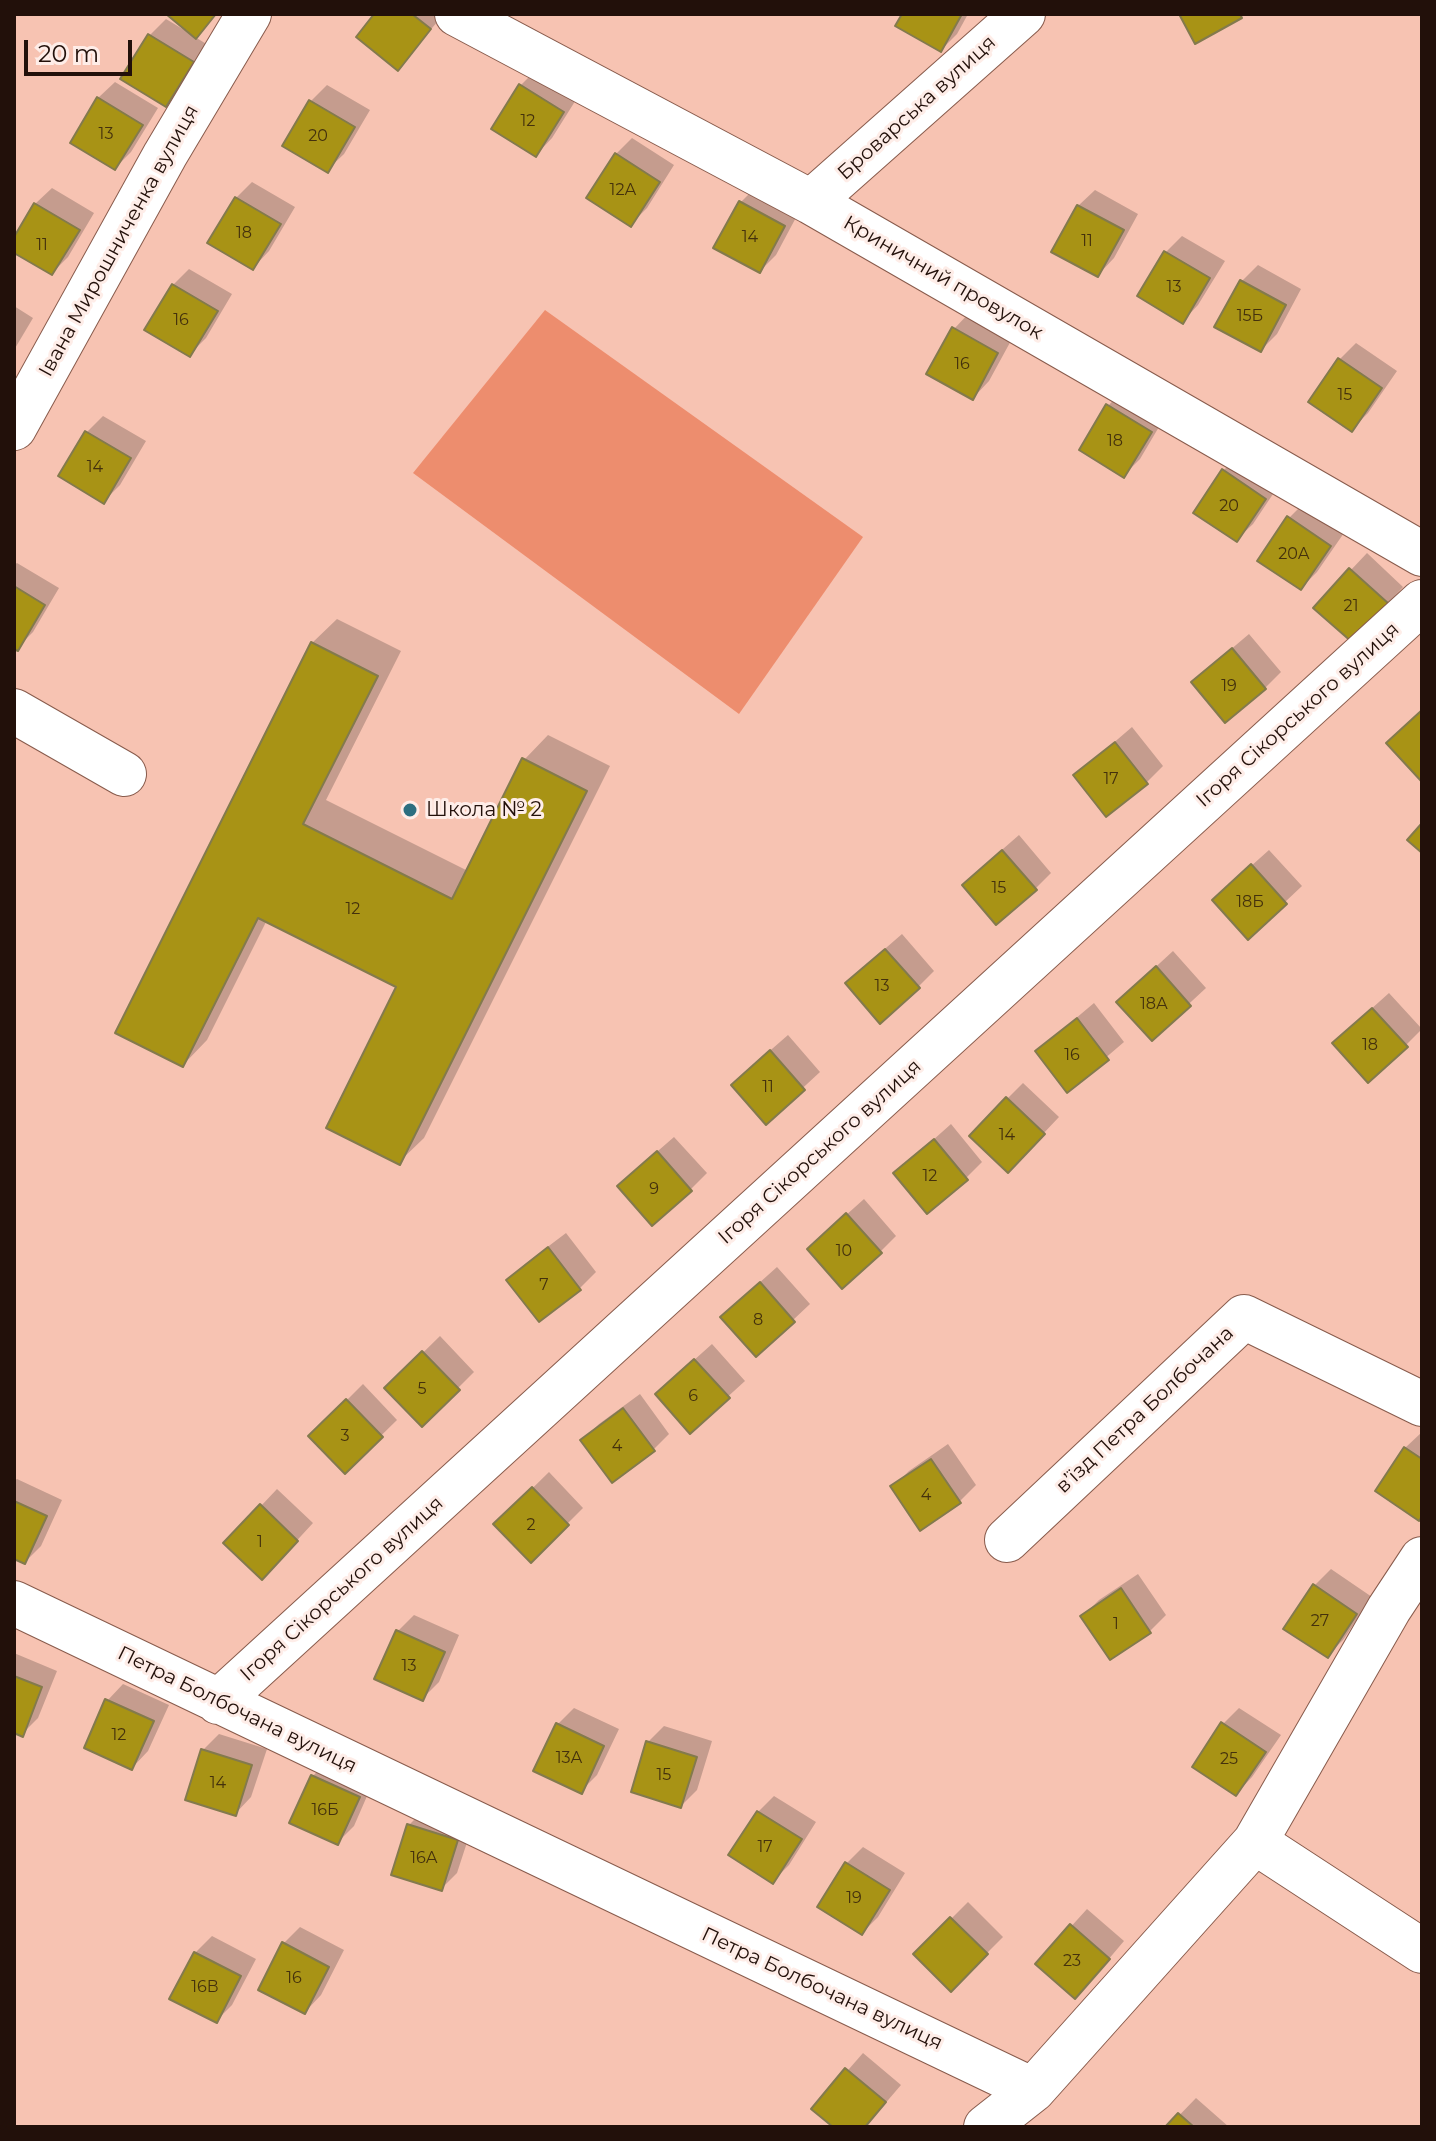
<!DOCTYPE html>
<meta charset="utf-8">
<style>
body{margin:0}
#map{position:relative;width:1436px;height:2141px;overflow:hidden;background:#f7c3b2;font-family:Montserrat,sans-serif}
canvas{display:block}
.frame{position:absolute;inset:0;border:16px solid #22100a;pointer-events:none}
.scale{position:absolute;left:24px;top:40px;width:108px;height:36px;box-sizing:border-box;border:4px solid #22100a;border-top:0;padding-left:10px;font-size:24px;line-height:28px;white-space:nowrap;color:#22100a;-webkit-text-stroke:6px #feede8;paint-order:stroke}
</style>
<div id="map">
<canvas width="1436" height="2141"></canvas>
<div class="frame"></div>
<div class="scale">20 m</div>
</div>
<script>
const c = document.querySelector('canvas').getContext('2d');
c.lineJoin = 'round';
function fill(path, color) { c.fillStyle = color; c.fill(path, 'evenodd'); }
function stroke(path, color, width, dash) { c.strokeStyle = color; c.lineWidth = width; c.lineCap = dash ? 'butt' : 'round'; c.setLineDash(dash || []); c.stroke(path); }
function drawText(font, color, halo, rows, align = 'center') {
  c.font = font + ' Montserrat,sans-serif'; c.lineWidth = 6; c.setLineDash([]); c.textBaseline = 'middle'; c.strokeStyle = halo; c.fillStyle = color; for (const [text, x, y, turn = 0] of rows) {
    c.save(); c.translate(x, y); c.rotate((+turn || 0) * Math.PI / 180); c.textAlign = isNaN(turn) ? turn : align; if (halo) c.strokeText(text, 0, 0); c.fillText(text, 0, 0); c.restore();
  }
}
const green = new Path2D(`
 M 545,310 L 863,537 L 739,714 L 413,473 Z`);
const shadow = new Path2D(`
 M 169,14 L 217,14 L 195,37 L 208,45 L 181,88 L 165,105 L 150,35 L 166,19 L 186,31 L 187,29 Z
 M 377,14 L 444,14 L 398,68 Z
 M 904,14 L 968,14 L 957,34 L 941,50 Z
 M 537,69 L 579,95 L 552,138 L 536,155 L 494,128 L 521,85 Z
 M 115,82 L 158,108 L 131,152 L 115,168 L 98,98 Z
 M 327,85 L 370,110 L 344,154 L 327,170 L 284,145 L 311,101 Z
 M 632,138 L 674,165 L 647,208 L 631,224 L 616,154 Z
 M 252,182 L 295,207 L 269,251 L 253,268 L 236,198 Z
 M 757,186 L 800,210 L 776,255 L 760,271 L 741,202 Z
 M 52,188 L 94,213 L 68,257 L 52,273 L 14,250 L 14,241 L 35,204 Z
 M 1095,190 L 1138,214 L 1114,258 L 1098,275 L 1078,206 Z
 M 1182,236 L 1225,261 L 1198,305 L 1182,322 L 1140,296 L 1166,252 Z
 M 1258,265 L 1301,289 L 1277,334 L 1261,350 L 1242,281 Z
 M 189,269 L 232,294 L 206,338 L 190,354 L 173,285 Z
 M 14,306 L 33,318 L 14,350 Z
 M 970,312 L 1013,337 L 989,381 L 973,398 L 954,329 Z
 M 1356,343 L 1397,371 L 1368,413 L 1352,429 L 1311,401 L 1340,359 Z
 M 1124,389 L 1166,415 L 1140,459 L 1124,475 L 1108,406 Z
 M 103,416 L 146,441 L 120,485 L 104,501 L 61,476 L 87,432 Z
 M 1240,454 L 1281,482 L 1253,524 L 1236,540 L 1195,512 L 1224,470 Z
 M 1305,502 L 1346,530 L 1317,572 L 1301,588 L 1289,518 Z
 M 1367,553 L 1403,587 L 1369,624 L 1316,607 Z
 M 17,563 L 59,588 L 33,632 L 17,648 L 14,646 L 14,565 Z
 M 337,619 L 401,651 L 326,800 L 468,871 L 524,760 L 548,735 L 610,766 L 424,1138 L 399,1162 L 399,987 L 267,920 L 207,1040 L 183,1065 L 312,643 Z
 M 1249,634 L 1281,672 L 1265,688 L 1210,667 Z
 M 1132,727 L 1163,766 L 1147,782 L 1076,775 Z
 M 1019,835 L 1051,873 L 1035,889 L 980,869 Z
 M 1269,850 L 1302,886 L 1248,937 L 1231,884 Z
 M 902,934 L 934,971 L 918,987 L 864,967 Z
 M 1173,951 L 1206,988 L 1152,1038 L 1135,986 Z
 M 1389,993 L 1422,1029 L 1406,1045 L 1351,1027 Z
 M 1094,1003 L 1124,1042 L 1068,1090 L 1037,1051 Z
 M 788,1035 L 820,1072 L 766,1122 L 749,1069 Z
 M 1023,1083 L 1059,1117 L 1024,1154 L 1007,1099 Z
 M 951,1124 L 982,1162 L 966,1178 L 896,1173 Z
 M 674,1137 L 707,1173 L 690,1190 L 636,1170 Z
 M 864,1199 L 896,1236 L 880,1252 L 826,1233 Z
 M 566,1233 L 596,1272 L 580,1288 L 539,1319 L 509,1280 L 525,1264 Z
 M 777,1267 L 810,1304 L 756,1355 L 739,1301 Z
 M 440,1336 L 474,1372 L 422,1424 L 387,1388 Z
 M 712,1344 L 745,1381 L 690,1431 L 674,1378 Z
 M 363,1384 L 397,1420 L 345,1471 L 311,1436 Z
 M 640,1394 L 669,1434 L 653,1450 L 583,1440 L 599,1424 Z
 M 1422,1432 L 1422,1515 L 1377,1491 L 1405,1448 Z
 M 948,1444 L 976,1485 L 960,1501 L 893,1487 L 909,1471 Z
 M 549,1472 L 583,1508 L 531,1560 L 496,1524 Z
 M 17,1479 L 62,1500 L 41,1546 L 25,1562 L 14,1557 L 14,1481 Z
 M 277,1489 L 313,1523 L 278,1561 L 226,1543 Z
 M 1331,1569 L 1372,1597 L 1343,1640 L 1327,1656 L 1314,1586 Z
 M 1138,1574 L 1166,1615 L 1150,1631 L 1110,1658 L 1083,1616 L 1099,1600 Z
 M 414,1615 L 459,1635 L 439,1682 L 423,1698 L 398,1631 Z
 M 14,1653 L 57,1671 L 38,1718 L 22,1734 L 14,1731 Z
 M 123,1684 L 169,1705 L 148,1751 L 132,1768 L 107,1701 Z
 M 574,1708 L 619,1729 L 597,1775 L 581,1791 L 558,1724 Z
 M 1239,1708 L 1281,1735 L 1252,1777 L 1236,1794 L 1223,1724 Z
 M 664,1726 L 712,1741 L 697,1790 L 681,1806 L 648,1742 Z
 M 219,1734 L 267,1749 L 251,1797 L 235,1814 L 203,1750 Z
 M 329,1759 L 374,1780 L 354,1826 L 337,1843 L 292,1822 L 313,1776 Z
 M 774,1796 L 816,1822 L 789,1865 L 773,1881 L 758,1812 Z
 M 425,1809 L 473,1824 L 457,1873 L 441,1889 L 409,1825 Z
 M 863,1847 L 905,1873 L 878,1917 L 862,1933 L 820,1906 L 847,1863 Z
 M 968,1902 L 1003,1937 L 951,1989 L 916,1954 Z
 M 1087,1909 L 1124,1941 L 1091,1980 L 1037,1964 Z
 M 300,1927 L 344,1950 L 321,1995 L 305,2012 L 284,1943 Z
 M 212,1936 L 256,1959 L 232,2005 L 216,2021 L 172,1998 L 195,1953 Z
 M 863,2053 L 901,2085 L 865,2127 L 836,2127 L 814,2109 Z
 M 1196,2098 L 1229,2127 L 1168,2127 Z`);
const building = new Path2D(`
 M 166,14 L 216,14 L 196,39 Z
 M 374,14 L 412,14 L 431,29 L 398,71 L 356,37 Z
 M 902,14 L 962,14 L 941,52 L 895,26 Z
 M 1179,14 L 1240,14 L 1242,18 L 1195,44 Z
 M 148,34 L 194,62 L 166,107 L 120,79 Z
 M 519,84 L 564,112 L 536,157 L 491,129 Z
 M 97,97 L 143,125 L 115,170 L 70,143 Z
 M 309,100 L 355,127 L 328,173 L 282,146 Z
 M 615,153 L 660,182 L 631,227 L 586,198 Z
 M 235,197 L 281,224 L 253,270 L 207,243 Z
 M 739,201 L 785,226 L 760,273 L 713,248 Z
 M 34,203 L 80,230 L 52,275 L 14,253 L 14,237 Z
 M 1077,205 L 1124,230 L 1098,277 L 1051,252 Z
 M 1164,251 L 1210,278 L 1183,324 L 1137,296 Z
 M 1240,280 L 1286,305 L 1261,352 L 1214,327 Z
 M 172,284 L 218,311 L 190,357 L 144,330 Z
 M 952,327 L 998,353 L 973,400 L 926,374 Z
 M 1338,358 L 1382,388 L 1352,432 L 1308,402 Z
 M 1106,404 L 1152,432 L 1124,478 L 1079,450 Z
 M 85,431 L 131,458 L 104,504 L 58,476 Z
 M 1222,469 L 1266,499 L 1237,542 L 1193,513 Z
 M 1287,516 L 1331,546 L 1301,590 L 1257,561 Z
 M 1349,568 L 1389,604 L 1353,643 L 1313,608 Z
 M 14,586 L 45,605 L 18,651 L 14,649 Z
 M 311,642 L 378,676 L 303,824 L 452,899 L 522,758 L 587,791 L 400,1165 L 326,1128 L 396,987 L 258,918 L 183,1067 L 115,1033 Z
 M 1232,648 L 1266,689 L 1225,723 L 1191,682 Z
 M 1422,710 L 1422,782 L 1386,743 Z
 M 1115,742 L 1148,784 L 1106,817 L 1073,775 Z
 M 1422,823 L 1422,853 L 1407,840 Z
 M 1002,850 L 1037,890 L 996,925 L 962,885 Z
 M 1251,864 L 1287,904 L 1248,940 L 1212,900 Z
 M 885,949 L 920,988 L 880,1024 L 845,983 Z
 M 1156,966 L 1191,1006 L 1152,1041 L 1116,1002 Z
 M 1372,1008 L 1408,1047 L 1368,1083 L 1332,1043 Z
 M 1077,1018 L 1109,1060 L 1067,1093 L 1035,1051 Z
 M 770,1050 L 805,1090 L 766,1125 L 731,1085 Z
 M 1006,1097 L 1045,1134 L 1008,1173 L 969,1136 Z
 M 934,1139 L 968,1180 L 927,1214 L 893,1173 Z
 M 657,1151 L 692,1191 L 652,1226 L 617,1186 Z
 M 846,1213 L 882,1253 L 842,1289 L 807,1249 Z
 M 548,1247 L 581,1290 L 539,1322 L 506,1280 Z
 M 760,1282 L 795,1322 L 756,1357 L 720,1317 Z
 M 422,1351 L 460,1390 L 422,1427 L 384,1388 Z
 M 694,1359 L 730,1398 L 690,1434 L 655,1394 Z
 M 346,1399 L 383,1437 L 345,1474 L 308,1436 Z
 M 623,1408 L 655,1451 L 612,1483 L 580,1440 Z
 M 1404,1447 L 1422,1459 L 1422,1516 L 1419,1521 L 1375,1491 Z
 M 931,1459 L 961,1503 L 920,1531 L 890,1486 Z
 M 532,1487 L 569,1525 L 531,1563 L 493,1524 Z
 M 14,1501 L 47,1516 L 25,1564 L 14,1559 Z
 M 260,1504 L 298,1541 L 262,1580 L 223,1543 Z
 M 1313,1584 L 1357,1614 L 1328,1658 L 1283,1629 Z
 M 1121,1588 L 1151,1633 L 1110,1660 L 1080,1616 Z
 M 396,1630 L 445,1652 L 423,1701 L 374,1679 Z
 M 14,1676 L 42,1687 L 23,1737 L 14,1733 Z
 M 105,1699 L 154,1721 L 132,1770 L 84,1748 Z
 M 1221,1722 L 1266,1752 L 1236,1796 L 1192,1767 Z
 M 556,1723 L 604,1746 L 582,1794 L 533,1771 Z
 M 646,1741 L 697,1757 L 681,1808 L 631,1792 Z
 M 201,1749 L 252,1765 L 236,1816 L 185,1800 Z
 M 311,1775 L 360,1797 L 338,1845 L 289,1823 Z
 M 757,1811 L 802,1839 L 773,1884 L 728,1855 Z
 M 407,1824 L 458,1840 L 442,1891 L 391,1875 Z
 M 845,1862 L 890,1890 L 862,1935 L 817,1907 Z
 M 950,1917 L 988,1954 L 951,1992 L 913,1954 Z
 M 1070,1924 L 1110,1959 L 1075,1999 L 1035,1964 Z
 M 282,1942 L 329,1967 L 305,2014 L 258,1990 Z
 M 194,1952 L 241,1976 L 217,2023 L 169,1999 Z
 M 845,2068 L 886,2102 L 865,2127 L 833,2127 L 811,2109 Z
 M 1178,2113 L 1194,2127 L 1165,2127 Z`);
const minor = new Path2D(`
 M 457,14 L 811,202 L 1422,554
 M 811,202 L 1023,14
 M 14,428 L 165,155 L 249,14
 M 14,711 L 124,774
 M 1007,1540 L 1244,1317 L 1422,1404
 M 14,1603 L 1033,2090 L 1255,1842 L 1389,1609 L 1422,1559
 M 218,1702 L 1422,602
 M 1255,1842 L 1422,1951
 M 986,2127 L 1033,2090`);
const markers = [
 [410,810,8,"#2c6e80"]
];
const numberNames = [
 ["12",528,121],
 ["13",106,134],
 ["20",318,136],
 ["12А",623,190],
 ["18",244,233],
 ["14",750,237],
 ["11",1087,241],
 ["11",42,245],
 ["13",1174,287],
 ["15Б",1250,316],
 ["16",181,320],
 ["16",962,364],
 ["15",1345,395],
 ["18",1115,441],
 ["14",95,467],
 ["20",1229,506],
 ["20А",1294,554],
 ["21",1351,606],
 ["19",1229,686],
 ["17",1111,779],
 ["15",999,888],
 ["18Б",1250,902],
 ["12",353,909],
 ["13",882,986],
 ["18А",1154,1004],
 ["18",1370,1045],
 ["16",1072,1055],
 ["11",768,1087],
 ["14",1007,1135],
 ["12",930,1176],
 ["9",654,1189],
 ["10",844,1251],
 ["7",544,1285],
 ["8",758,1320],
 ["5",422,1389],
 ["6",693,1396],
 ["3",345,1436],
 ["4",617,1446],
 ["4",926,1495],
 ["2",531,1525],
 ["1",260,1542],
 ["27",1320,1621],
 ["1",1116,1624],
 ["13",409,1666],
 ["12",119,1735],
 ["13А",569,1758],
 ["25",1229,1759],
 ["15",664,1775],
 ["14",218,1783],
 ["16Б",325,1810],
 ["17",765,1847],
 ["16А",424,1858],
 ["19",854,1898],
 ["23",1072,1961],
 ["16",294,1978],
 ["16В",205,1987]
];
const streetNames = [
 ["Броварська вулиця",917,108,-42],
 ["Івана Мирошниченка вулиця",119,241,-61],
 ["Криничний провулок",943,278,30],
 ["Ігоря Сікорського вулиця",1298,715,-42],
 ["Ігоря Сікорського вулиця",820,1152,-42],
 ["в’їзд Петра Болбочана",1145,1410,-43],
 ["Ігоря Сікорського вулиця",342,1589,-42],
 ["Петра Болбочана вулиця",237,1710,26],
 ["Петра Болбочана вулиця",822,1989,25]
];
const poiNames = [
 ["Школа № 2",426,810]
];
fill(green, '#ed8d6e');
fill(shadow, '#0003');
fill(building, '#a89315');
stroke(building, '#837a4d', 2);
stroke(minor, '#885b4c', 46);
stroke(minor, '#fff', 44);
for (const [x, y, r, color] of markers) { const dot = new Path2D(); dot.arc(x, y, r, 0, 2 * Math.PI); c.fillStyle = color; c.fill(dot); stroke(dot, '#feede8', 3); }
drawText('16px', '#44310d', null, numberNames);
drawText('20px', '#22100a', '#feede8', streetNames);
drawText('20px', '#22100a', '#feede8', poiNames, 'left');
</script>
